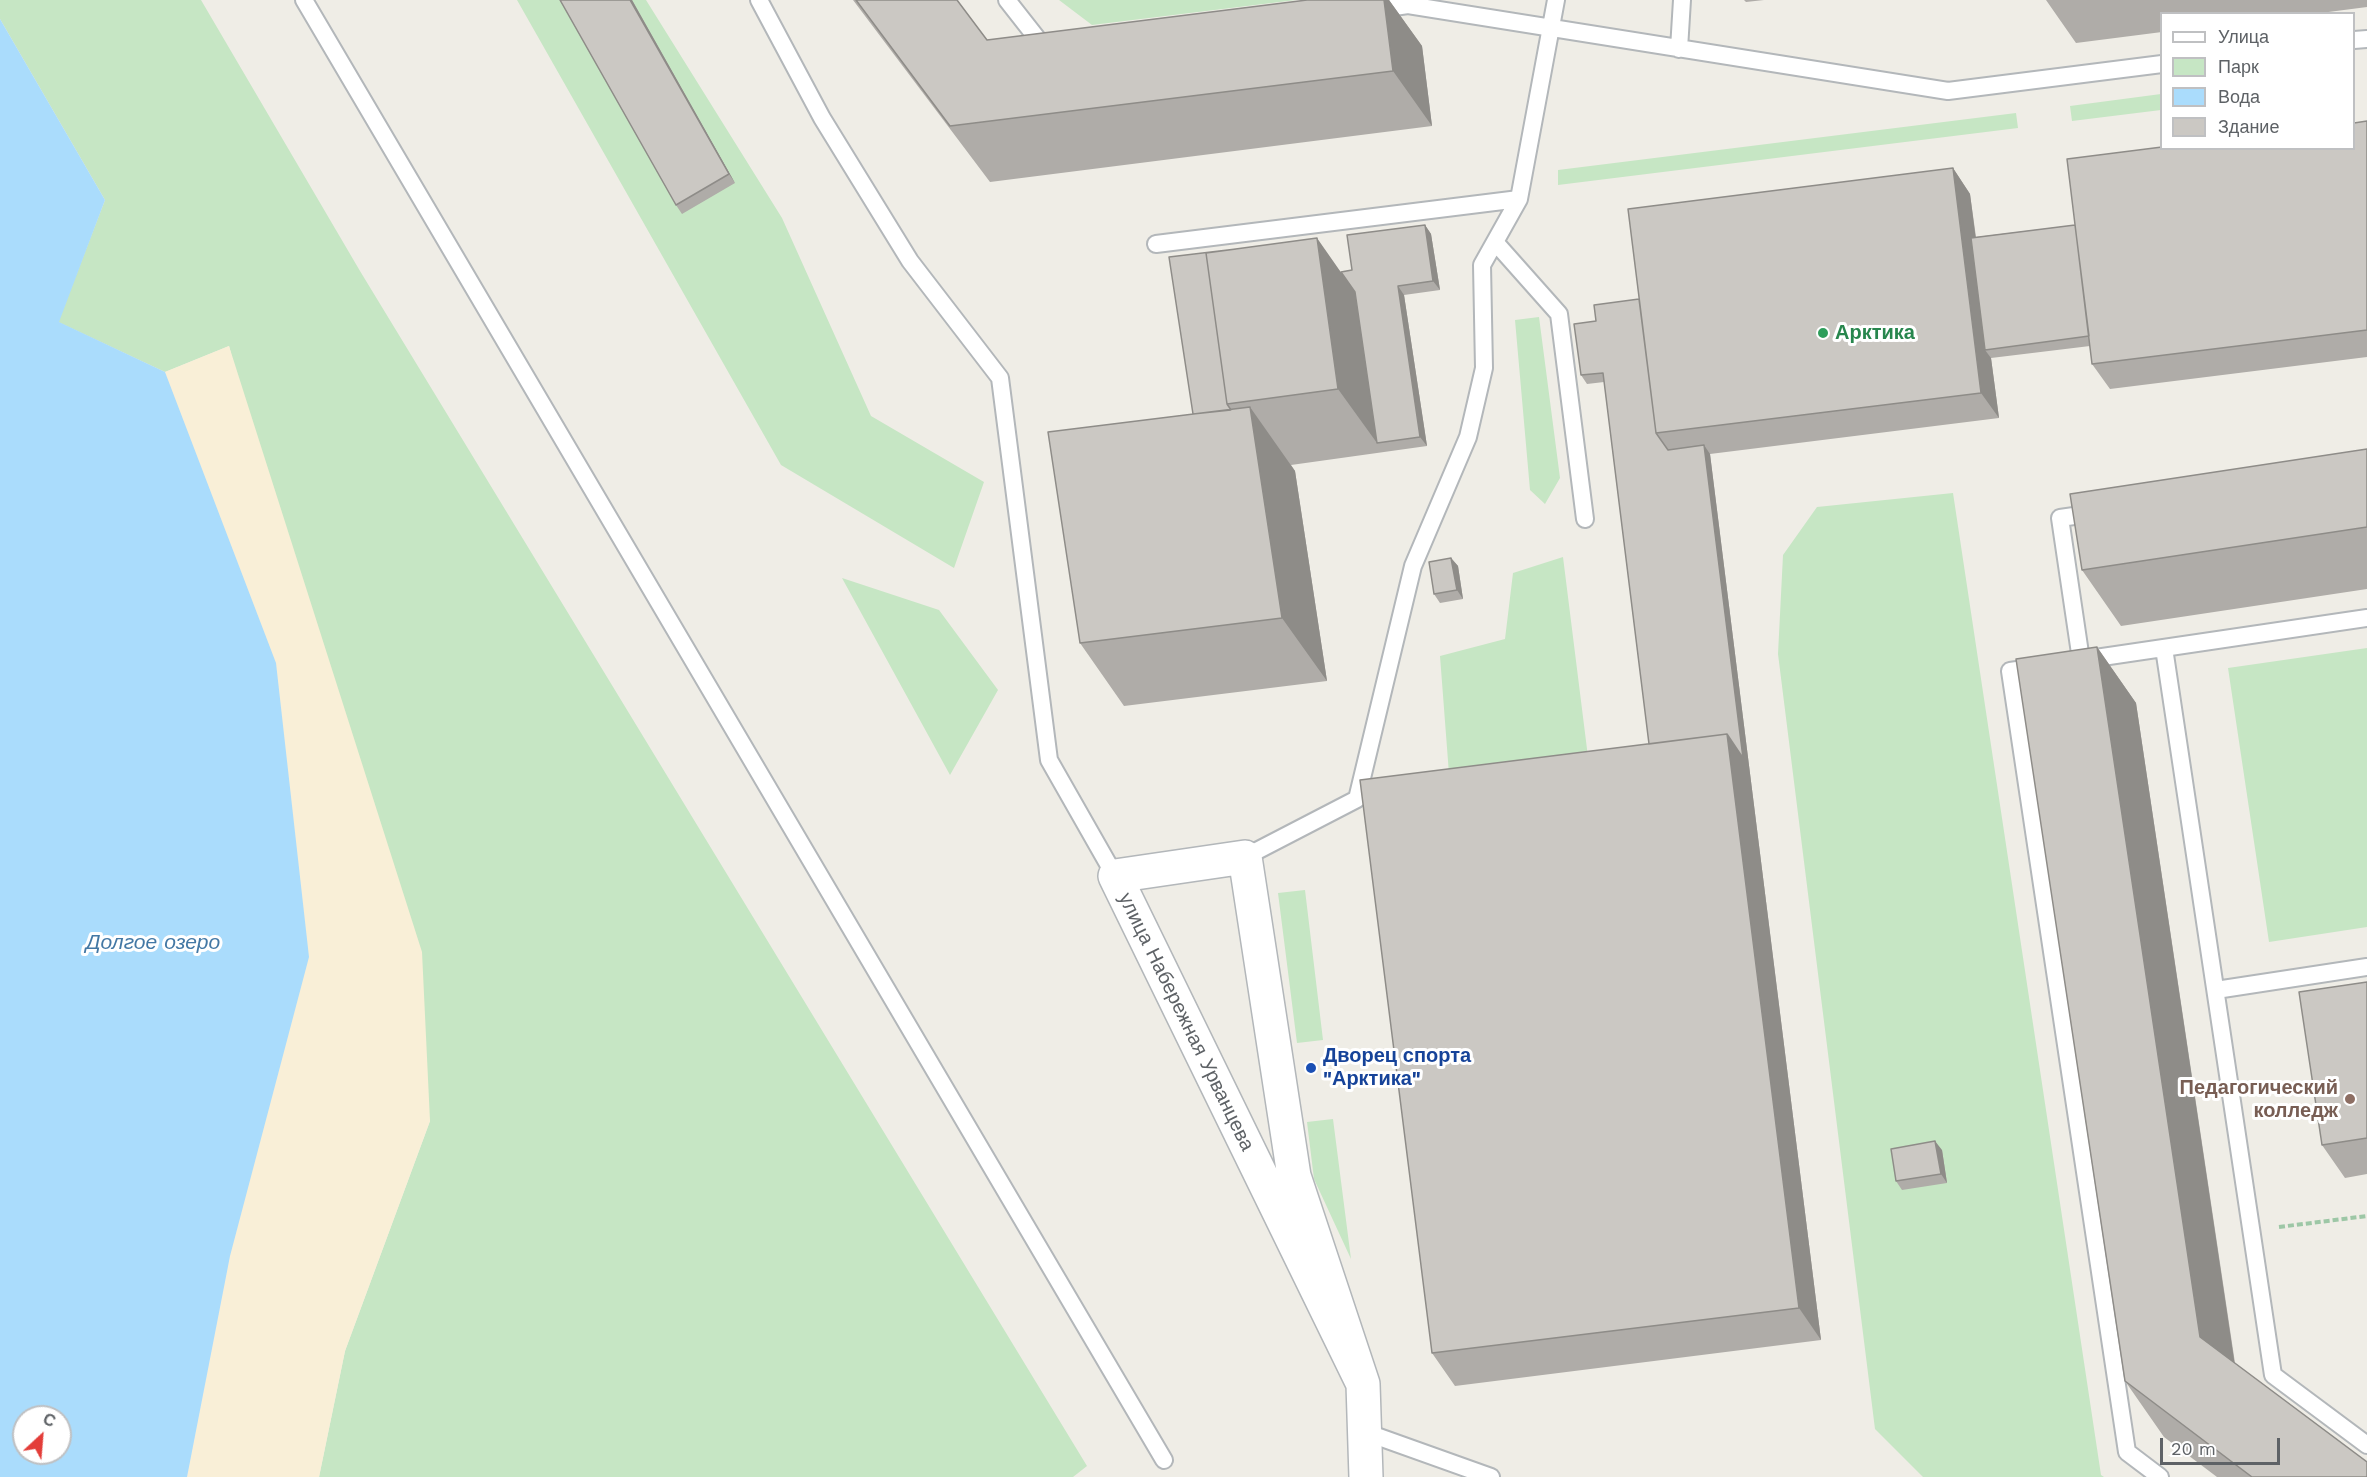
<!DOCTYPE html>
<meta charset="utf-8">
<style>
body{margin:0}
#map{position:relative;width:2367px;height:1477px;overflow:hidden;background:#efede6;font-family:"Work Sans",sans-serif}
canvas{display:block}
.legend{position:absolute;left:2160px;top:12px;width:195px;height:138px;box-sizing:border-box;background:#fff;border:2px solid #bfc0c2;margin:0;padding:8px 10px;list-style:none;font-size:18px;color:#5e6266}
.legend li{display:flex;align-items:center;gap:12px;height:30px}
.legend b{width:30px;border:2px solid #bfc0c2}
.north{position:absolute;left:12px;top:1405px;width:60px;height:60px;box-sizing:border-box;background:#fff;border:2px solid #bfc0c2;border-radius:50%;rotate:26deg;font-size:16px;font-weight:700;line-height:24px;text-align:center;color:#5e6266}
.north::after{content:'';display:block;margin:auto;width:21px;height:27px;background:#e33d39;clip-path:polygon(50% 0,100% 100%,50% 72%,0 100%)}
.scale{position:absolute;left:2160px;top:1438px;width:120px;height:27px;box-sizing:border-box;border:3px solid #5e6266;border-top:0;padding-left:8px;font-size:18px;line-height:21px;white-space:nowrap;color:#5e6266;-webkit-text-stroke:4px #fff;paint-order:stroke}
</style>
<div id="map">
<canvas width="2367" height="1477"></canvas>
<ul class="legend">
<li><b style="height:8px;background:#fff"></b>Улица</li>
<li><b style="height:16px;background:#c6e6c4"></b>Парк</li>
<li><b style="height:16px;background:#aadcfc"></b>Вода</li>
<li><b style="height:16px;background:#cbc8c3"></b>Здание</li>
</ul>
<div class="north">С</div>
<div class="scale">20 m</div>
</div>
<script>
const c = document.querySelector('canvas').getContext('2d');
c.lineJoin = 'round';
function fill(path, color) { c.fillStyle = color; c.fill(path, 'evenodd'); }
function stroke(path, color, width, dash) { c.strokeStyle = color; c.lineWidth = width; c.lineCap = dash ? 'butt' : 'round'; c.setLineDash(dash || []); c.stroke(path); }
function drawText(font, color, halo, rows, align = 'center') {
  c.font = font + ' "Work Sans",sans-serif'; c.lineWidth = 6; c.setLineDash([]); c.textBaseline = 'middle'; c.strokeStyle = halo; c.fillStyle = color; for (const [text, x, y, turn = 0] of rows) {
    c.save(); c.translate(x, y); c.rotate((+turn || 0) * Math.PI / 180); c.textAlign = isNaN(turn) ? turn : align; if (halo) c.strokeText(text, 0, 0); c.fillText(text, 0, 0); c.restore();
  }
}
const green = new Path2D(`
 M 0,0 L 201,0 L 360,271 L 1087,1466 L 1073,1477 L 319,1477 L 345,1351 L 430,1121 L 229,346 L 165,372 L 58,322 L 105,200 L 0,19 Z
 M 517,0 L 646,0 L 782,218 L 871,416 L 984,482 L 954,568 L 781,465 Z
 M 1059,0 L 1296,0 L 1092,25 Z
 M 2161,94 L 2161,110 L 2072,121 L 2070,106 Z
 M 2016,113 L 2018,128 L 1558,185 L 1558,170 Z
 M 1539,317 L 1560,478 L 1545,504 L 1530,490 L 1515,320 Z
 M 1953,493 L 2101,1475 L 2104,1477 L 1923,1477 L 1875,1429 L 1778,654 L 1783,555 L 1817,507 Z
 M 1563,557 L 1588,757 L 1449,774 L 1440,656 L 1505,639 L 1513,573 Z
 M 842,578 L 939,610 L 998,690 L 950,775 Z
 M 2367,648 L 2367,927 L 2269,942 L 2228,668 Z
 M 1305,890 L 1323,1040 L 1297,1043 L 1278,893 Z
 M 1333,1119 L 1351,1259 L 1314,1179 L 1307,1122 Z`);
const sand = new Path2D(`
 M 229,346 L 422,952 L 430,1121 L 345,1351 L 319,1477 L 187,1477 L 230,1256 L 165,372 Z`);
const water = new Path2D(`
 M 0,19 L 105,200 L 59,322 L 165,372 L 276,663 L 309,957 L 230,1256 L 187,1477 L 0,1477 ZM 24,1417 L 60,1417 L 60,1453 L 24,1453 Z`);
const path = new Path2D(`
 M 2279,1227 L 2367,1216`);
const service = new Path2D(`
 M 304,0 L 1164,1460
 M 759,0 L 822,118 L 910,261 L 1000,378 L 1049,760 L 1115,876
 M 1007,0 L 1047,51
 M 1373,10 L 1408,5 L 1948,91 L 2162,64
 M 2354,40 L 2367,39
 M 1679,49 L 1682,0
 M 1495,242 L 1559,314 L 1585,519
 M 1156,244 L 1519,199
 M 2164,648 L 2273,1375 L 2367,1445
 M 2081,660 L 2060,518 L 2095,513
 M 2082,660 L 2367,618
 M 2038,667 L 2010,671 L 2127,1452 L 2160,1477
 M 1245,857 L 1357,799 L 1413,566 L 1468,437 L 1484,368 L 1482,265 L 1519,199 L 1556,0
 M 2216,990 L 2367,967
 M 1365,1432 L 1491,1477`);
const minor = new Path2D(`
 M 1363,1384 L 1115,876 L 1245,857 L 1294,1176 L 1363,1384 L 1366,1477`);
const wall = new Path2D(`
 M 560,0 L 632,0 L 735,183 L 682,214 L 676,205 Z
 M 853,0 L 957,0 L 987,40 L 1307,0 L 1389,0 L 1422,46 L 1432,126 L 990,182 Z
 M 1744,0 L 1764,0 L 1746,2 Z
 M 2046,0 L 2367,0 L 2367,7 L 2313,14 L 2162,14 L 2162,32 L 2076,43 Z
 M 2367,121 L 2367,357 L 2110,389 L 2092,364 L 2090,346 L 1991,358 L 1999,418 L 1710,454 L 1821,1340 L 1455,1386 L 1432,1353 L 1649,744 L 1604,382 L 1587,384 L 1581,375 L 1596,321 L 1639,299 L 1953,168 L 1970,194 L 1976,237 L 2075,225 Z
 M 1425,225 L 1431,234 L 1440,290 L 1404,295 L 1427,446 L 1291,465 L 1295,471 L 1327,681 L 1124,706 L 1080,643 L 1193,414 L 1341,272 L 1352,270 Z
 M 2367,449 L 2367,589 L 2121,626 L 2082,570 Z
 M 1451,558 L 1458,566 L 1463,599 L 1440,603 L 1434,594 Z
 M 2097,647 L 2136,703 L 2235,1363 L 2367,1477 L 2217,1477 L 2164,1437 L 2125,1381 Z
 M 2367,982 L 2367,1174 L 2345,1178 L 2322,1145 Z
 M 1942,1150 L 1947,1183 L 1902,1190 L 1896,1181 Z`);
const shadedWall = new Path2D(`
 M 630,0 L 632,0 L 735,183 L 729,174 Z
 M 1384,0 L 1389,0 L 1422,46 L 1432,126 L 1393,71 Z
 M 1953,168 L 1970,194 L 1990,349 L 1985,350 L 1991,358 L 1999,418 L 1981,393 Z
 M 1425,225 L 1431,234 L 1440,290 L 1433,281 Z
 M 1317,238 L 1361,301 L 1377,443 L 1338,389 Z
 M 1398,286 L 1404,295 L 1427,446 L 1420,437 Z
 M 1250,407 L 1295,471 L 1327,681 L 1282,618 Z
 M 1704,445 L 1710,454 L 1821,1340 L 1799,1308 L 1727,734 Z
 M 1451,558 L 1458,566 L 1463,599 L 1457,590 Z
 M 2097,647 L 2136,703 L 2239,1393 L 2200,1337 Z
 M 1935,1141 L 1942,1150 L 1947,1183 L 1941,1174 Z`);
const building = new Path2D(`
 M 560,0 L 630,0 L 729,174 L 676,205 Z
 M 856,0 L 957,0 L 987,40 L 1307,0 L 1384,0 L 1393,71 L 950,126 Z
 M 2367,121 L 2367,330 L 2092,364 L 2067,159 L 2162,147 L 2162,148 L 2354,148 L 2354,123 Z
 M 1953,168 L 1981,393 L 1656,433 L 1628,209 Z
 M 1425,225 L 1433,281 L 1398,286 L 1420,437 L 1377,443 L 1355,292 L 1341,272 L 1352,270 L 1347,235 Z
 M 2075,225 L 2089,336 L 1985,350 L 1971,238 Z
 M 1317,238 L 1338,389 L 1227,404 L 1206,253 Z
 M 1236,249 L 1206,253 L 1227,404 L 1231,410 L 1193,414 L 1169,257 Z
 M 1639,299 L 1656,433 L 1668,450 L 1704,445 L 1743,758 L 1727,734 L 1649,744 L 1603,373 L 1581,375 L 1574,324 L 1596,321 L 1594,305 Z
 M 1250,407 L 1282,618 L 1080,643 L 1048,432 Z
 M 2367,449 L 2367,527 L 2082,570 L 2070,494 Z
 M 1451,558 L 1457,590 L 1434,594 L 1429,562 Z
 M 2097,647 L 2200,1337 L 2367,1462 L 2367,1477 L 2252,1477 L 2125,1381 L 2016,659 Z
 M 1727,734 L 1799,1308 L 1432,1353 L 1360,780 Z
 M 2367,982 L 2367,1138 L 2322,1145 L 2299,992 Z
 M 1935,1141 L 1941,1174 L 1896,1181 L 1891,1149 Z`);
const markers = [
 [1823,333,6,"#2e9e5b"],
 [1311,1068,6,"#1a4fb4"],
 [2350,1099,6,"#8d6e63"]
];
const leisureNames = [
 ["Арктика",1835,333]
];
const streetNames = [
 ["улица Набережная Урванцева",1186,1022,64]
];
const transitNames = [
 ["Дворец спорта",1323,1056],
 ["\"Арктика\"",1323,1079]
];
const educationNames = [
 ["Педагогический",2338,1088],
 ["колледж",2338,1111]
];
const waterNames = [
 ["Долгое озеро",153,943]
];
fill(green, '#c6e6c4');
fill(sand, '#f9efd7');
fill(water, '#aadcfc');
stroke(service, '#b3b7ba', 20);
stroke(minor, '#b3b7ba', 36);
stroke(path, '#9dc7a6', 4, [6, 3]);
stroke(service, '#fff', 16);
stroke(minor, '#fff', 33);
fill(wall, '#afaca8');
fill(shadedWall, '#8e8c88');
fill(building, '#cbc8c3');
stroke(building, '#8e8c88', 1.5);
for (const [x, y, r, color] of markers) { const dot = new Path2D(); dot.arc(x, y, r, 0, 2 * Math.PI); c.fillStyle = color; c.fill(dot); stroke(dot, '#fff', 2); }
drawText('bold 20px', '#27864d', '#fff', leisureNames, 'left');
drawText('20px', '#5e6266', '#fff', streetNames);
drawText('bold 20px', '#164399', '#fff', transitNames, 'left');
drawText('bold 20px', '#785e54', '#fff', educationNames, 'right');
drawText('italic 21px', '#4378a5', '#fff', waterNames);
</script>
